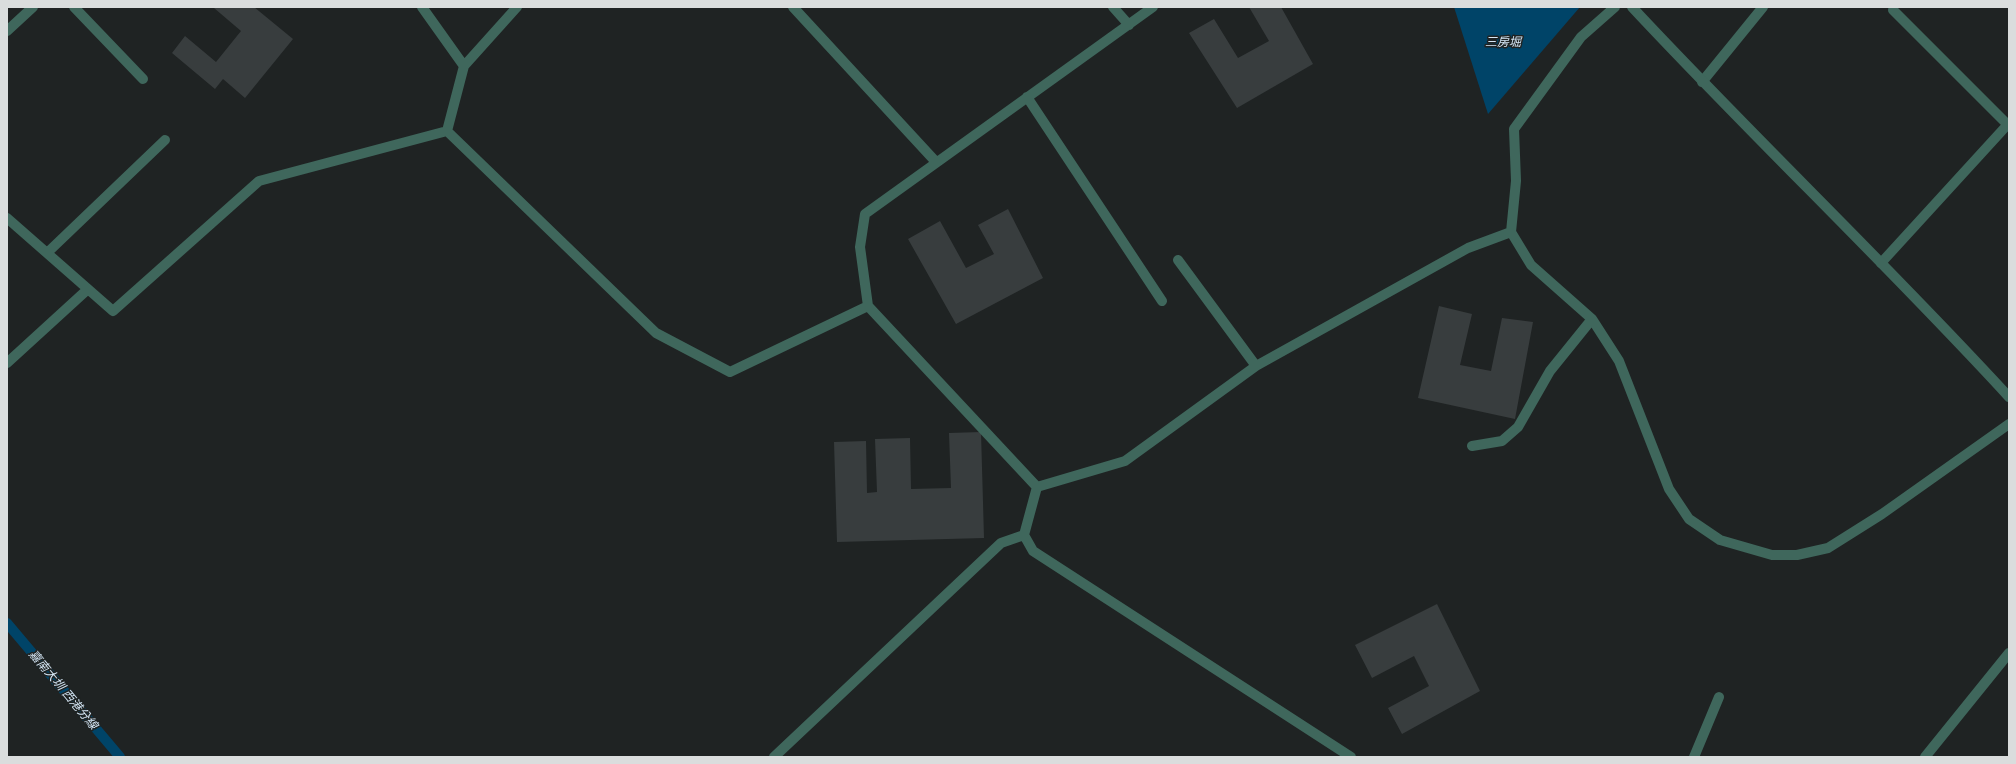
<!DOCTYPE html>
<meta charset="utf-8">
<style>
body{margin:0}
#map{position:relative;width:2016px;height:764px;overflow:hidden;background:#1f2323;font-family:"Noto Serif",serif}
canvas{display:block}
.frame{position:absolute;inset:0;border:8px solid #dadddd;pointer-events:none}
</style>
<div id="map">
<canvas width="2016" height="764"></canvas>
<div class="frame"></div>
</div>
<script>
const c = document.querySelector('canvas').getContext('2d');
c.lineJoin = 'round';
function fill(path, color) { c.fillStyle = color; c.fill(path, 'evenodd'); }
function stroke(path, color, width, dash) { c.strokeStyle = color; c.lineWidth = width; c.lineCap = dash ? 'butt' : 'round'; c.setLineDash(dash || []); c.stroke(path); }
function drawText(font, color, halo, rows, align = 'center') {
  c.font = font + ' "Noto Serif","Noto Sans TC",serif'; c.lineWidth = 3; c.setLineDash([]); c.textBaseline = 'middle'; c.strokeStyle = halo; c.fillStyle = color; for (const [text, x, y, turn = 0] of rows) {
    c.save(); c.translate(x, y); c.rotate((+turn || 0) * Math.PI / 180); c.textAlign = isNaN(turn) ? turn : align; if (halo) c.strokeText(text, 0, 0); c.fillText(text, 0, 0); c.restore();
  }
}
const water = new Path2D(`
 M 1454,7 L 1580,7 L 1488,114 Z`);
const stream = new Path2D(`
 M 7,623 L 120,757`);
const building = new Path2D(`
 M 215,7 L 254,7 L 293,39 L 245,98 L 223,79 L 215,89 L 172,53 L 185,36 L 216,62 L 241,31 L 214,8 Z
 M 1249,7 L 1281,7 L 1313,64 L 1237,108 L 1189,33 L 1214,19 L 1238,58 L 1269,41 Z
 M 1008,209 L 1043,278 L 956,324 L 908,239 L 940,221 L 966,268 L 994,254 L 978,225 Z
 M 1439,306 L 1472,314 L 1460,365 L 1491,371 L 1502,318 L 1533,322 L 1515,419 L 1418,398 Z
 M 981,432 L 984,538 L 837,542 L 834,442 L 866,441 L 867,493 L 877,492 L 875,439 L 910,438 L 911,489 L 951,488 L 949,433 Z
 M 1437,604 L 1480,691 L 1402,734 L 1388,708 L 1429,686 L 1414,656 L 1372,678 L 1355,645 Z`);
const service = new Path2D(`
 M 74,7 L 143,79
 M 422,7 L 464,66
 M 793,7 L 936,162
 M 1113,7 L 1129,25
 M 1893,10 L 2008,125
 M 7,31 L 33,7
 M 1702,82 L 1763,7
 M 1027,97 L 1162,301
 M 447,131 L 464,66 L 517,7
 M 7,218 L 113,311 L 259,181 L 447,131 L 656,333 L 730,372 L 868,306 L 1037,487 L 1024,535 L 1033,551 L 1351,757
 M 1511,232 L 1531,265 L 1592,319 L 1619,361 L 1669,489 L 1689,519 L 1720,540 L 1772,555 L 1797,555 L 1828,548 L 1882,514 L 2009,424
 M 47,253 L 165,140
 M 1178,260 L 1256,366
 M 1881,263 L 2009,123
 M 868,306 L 860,247 L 865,214 L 1153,7
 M 7,363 L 88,289
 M 1472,446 L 1502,441 L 1518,427 L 1550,371 L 1592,319
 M 1037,487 L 1125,461 L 1256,366 L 1468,248 L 1511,232 L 1516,181 L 1514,129 L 1581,37 L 1615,7
 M 774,757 L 1001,543 L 1024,535
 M 1694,757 L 1719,697
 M 1925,757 L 2009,653`);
const tertiary = new Path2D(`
 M 1632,7 C 1755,139 1887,264 2009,397`);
const waterNames = [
 ["三房堀",1503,43],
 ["嘉南大圳 西港分線",63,690,50]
];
fill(water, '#004468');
stroke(stream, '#004468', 10);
fill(building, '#383d3e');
stroke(service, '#3f675c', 10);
stroke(tertiary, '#3f675c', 10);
drawText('italic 12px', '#d5e7f6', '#1f2323', waterNames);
</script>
